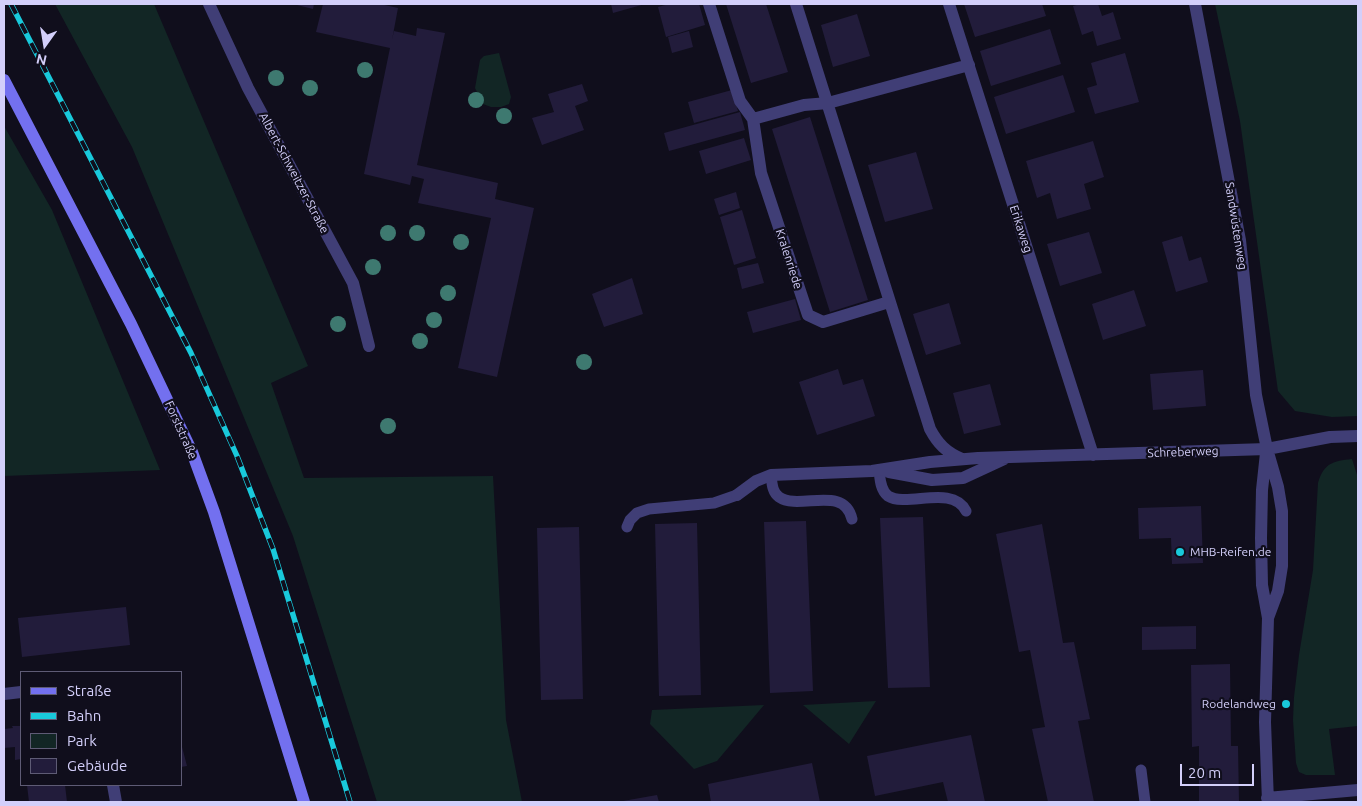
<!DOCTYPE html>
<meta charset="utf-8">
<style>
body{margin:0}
#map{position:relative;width:1362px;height:806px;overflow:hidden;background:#100e1c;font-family:Ubuntu,sans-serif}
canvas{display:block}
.frame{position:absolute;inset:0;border:5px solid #d3cffa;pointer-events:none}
.legend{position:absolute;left:20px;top:671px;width:162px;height:115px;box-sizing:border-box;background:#100e1c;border:1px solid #5e5b75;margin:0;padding:6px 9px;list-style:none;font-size:15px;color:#d3cffa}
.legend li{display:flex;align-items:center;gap:10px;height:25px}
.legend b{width:25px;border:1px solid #5e5b75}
.north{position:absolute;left:20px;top:20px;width:50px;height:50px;-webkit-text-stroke:4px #100e1c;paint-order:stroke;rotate:193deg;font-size:14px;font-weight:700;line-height:20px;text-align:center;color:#d3cffa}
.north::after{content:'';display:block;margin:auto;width:18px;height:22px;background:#d3cffa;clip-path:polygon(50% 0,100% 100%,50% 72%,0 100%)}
.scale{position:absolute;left:1180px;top:764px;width:74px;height:22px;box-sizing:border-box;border:2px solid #d3cffa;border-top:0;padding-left:6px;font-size:15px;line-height:18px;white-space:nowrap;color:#d3cffa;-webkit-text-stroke:4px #100e1c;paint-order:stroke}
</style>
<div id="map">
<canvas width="1362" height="806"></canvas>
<div class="frame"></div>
<ul class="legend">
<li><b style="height:6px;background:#7370ef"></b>Straße</li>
<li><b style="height:6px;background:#19c9db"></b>Bahn</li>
<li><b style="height:14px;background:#122625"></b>Park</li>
<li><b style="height:14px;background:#221c3b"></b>Gebäude</li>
</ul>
<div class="north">N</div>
<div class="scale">20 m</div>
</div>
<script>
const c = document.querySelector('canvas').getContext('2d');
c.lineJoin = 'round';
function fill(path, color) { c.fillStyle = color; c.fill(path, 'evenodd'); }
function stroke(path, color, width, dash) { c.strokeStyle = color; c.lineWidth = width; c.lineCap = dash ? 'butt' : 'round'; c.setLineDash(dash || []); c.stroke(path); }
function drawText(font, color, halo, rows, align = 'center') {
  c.font = font + ' Ubuntu,sans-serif'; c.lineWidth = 4.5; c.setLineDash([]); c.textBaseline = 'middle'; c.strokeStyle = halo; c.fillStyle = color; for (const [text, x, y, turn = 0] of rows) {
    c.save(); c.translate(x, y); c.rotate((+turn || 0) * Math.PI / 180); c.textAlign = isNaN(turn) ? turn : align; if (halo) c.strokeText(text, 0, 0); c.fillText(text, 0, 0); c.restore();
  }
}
const green = new Path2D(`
 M 55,4 L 154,4 L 308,366 L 271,383 L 304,478 L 493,476 L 506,720 L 522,802 L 377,802 L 293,536 L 132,147 Z
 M 1215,4 L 1358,4 L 1358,416 L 1332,417 L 1295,411 L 1278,391 L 1240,121 Z
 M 499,53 L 511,97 L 509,104 L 501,107 L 491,107 L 483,104 L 475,88 L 480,60 L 484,56 Z
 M 4,126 L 52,210 L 160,470 L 4,476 Z
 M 1352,459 L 1358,478 L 1358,726 L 1329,729 L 1335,775 L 1306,775 L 1299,772 L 1296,763 L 1293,720 L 1294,697 L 1299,655 L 1313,570 L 1318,483 C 1324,463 1333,461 1352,459 Z
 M 876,701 L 849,744 L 803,705 Z
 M 764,705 L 717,761 L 694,769 L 650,724 L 652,710 Z`);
const building = new Path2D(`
 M 293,4 L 314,4 L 313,9 Z
 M 323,4 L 380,4 L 398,8 L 392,40 L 394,31 L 416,36 L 417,28 L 445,33 L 417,165 L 498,183 L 495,199 L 534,208 L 497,377 L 458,368 L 491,218 L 418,203 L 424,179 L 412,176 L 410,185 L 364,174 L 390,48 L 316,32 Z
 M 611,4 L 645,4 L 613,13 Z
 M 669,4 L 699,4 L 705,25 L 666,37 L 658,7 Z
 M 726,4 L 766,4 L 788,72 L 751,83 Z
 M 964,4 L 1042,4 L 1046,16 L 975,37 Z
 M 1080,4 L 1098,4 L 1102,16 L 1113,12 L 1121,39 L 1097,46 L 1093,31 L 1082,35 L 1073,6 Z
 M 857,14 L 870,56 L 833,67 L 821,25 Z
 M 1050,29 L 1061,64 L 991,86 L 980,51 Z
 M 689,31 L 693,47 L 672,53 L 668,37 Z
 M 1125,53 L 1139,102 L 1095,114 L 1087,88 L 1097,85 L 1091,63 Z
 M 1063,75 L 1075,112 L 1006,134 L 994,97 Z
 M 582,84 L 588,101 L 575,106 L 584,130 L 542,145 L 532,118 L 554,112 L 548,94 Z
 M 732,90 L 738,111 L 694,123 L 688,102 Z
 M 740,112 L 745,130 L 669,151 L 664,133 Z
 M 810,117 L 868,300 L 830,312 L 772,129 Z
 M 744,138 L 751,160 L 706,174 L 699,151 Z
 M 1093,141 L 1104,177 L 1084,184 L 1091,209 L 1057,219 L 1050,193 L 1037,198 L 1026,161 Z
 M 916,152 L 933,209 L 885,222 L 868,165 Z
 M 736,192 L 740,208 L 719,215 L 714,199 Z
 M 742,210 L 756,258 L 734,265 L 720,217 Z
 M 1089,232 L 1102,273 L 1060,286 L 1047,244 Z
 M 1182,236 L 1189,261 L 1201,257 L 1208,282 L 1176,292 L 1162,242 Z
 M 758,263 L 764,283 L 742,289 L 737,268 Z
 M 632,278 L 643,314 L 604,327 L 592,294 Z
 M 1134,290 L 1146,326 L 1103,340 L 1092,304 Z
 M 795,299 L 801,320 L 753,333 L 747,312 Z
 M 949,303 L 961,344 L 926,355 L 913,314 Z
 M 838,369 L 843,385 L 863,379 L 875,416 L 817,435 L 799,382 Z
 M 1203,370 L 1206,406 L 1153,410 L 1150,374 Z
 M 990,384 L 1001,425 L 964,434 L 953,393 Z
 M 1201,506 L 1203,563 L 1172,564 L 1171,538 L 1139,539 L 1138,508 Z
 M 923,517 L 930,687 L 888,688 L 880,518 Z
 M 806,521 L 813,691 L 770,693 L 764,522 Z
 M 697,523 L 701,695 L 659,696 L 655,524 Z
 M 1042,524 L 1063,643 L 1074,642 L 1090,719 L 1078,721 L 1094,802 L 1048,802 L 1032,729 L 1045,727 L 1030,650 L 1019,652 L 996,534 Z
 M 579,527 L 583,699 L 541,700 L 537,528 Z
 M 126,607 L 130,645 L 22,657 L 18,618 Z
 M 1196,626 L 1196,649 L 1142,650 L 1142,627 Z
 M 1230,664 L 1231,746 L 1238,746 L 1239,802 L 1199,802 L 1199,746 L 1192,747 L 1191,665 Z
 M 12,726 L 21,726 L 21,759 L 15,760 L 15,747 L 4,748 L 4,729 L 13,728 Z
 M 971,735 L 985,802 L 948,802 L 943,782 L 875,796 L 867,756 Z
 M 181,743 L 187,766 L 181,767 Z
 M 812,763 L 820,802 L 711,802 L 708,784 Z
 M 27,785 L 65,785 L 67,802 L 29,802 Z
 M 657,795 L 659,802 L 623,802 L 623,801 Z`);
const service = new Path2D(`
 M 879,470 C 880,478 880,490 888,496 C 907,508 952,484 966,511
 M 771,475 C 772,483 772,492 779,497 C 799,511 844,484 852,519
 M 627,527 L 630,520 L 637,513 L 649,509 L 714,503 L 737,495
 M 1141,770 L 1145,802`);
const minor = new Path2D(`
 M 209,4 L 248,88 L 353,283 L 369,346
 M 709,4 L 740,101 L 753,119 L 761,173 L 808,315 L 823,322 L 889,302
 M 796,4 L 930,429 C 938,444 946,452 962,459
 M 949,4 L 1093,455
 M 1195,4 L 1240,240 L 1256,395 L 1267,449 L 1278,487 L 1282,511 L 1282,566 L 1278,591 L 1268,618
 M 753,119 L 804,105 L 828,103 L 969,65
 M 1266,453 L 1262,490 L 1261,538 L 1262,585 L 1268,618 L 1265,722 L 1268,802
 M 889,472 L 932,480 L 963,478 L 1004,459
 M 737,495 L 756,481 L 771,475 L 872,471 L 930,462 L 978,458 L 1267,449 L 1330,437 L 1358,436
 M 4,694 L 21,692
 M 113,785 L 116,802
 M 1267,798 L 1358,790`);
const secondary = new Path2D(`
 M 4,80 L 131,324 L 192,452 L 214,512 L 304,802`);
const rail = new Path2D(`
 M 11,4 L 191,353 L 237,456 L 273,549 L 350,802`);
const trees = [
 [365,70],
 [276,78],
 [310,88],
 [476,100],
 [504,116],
 [388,233],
 [417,233],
 [461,242],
 [373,267],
 [448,293],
 [434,320],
 [338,324],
 [420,341],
 [584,362],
 [388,426]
];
const markers = [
 [1180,552,5,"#19c9db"],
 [1286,704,5,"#19c9db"]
];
const streetNames = [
 ["Albert-Schweitzer-Straße",294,173,62],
 ["Sandwüstenweg",1236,226,81],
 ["Erikaweg",1021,229,72],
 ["Kralenriede",789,259,72],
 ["Forststraße",181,430,66],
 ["Schreberweg",1183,452,-2]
];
const poiNames = [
 ["MHB-Reifen.de",1190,552],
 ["Rodelandweg",1276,704,"right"]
];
fill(green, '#122625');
fill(building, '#221c3b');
stroke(service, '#403e76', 11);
stroke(minor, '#403e76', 12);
stroke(secondary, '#7370ef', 12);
stroke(rail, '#19c9db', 5.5);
stroke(rail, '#100e1c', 4, [11]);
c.fillStyle = '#3e7970';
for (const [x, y] of trees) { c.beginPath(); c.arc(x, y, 8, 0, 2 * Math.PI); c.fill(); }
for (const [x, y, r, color] of markers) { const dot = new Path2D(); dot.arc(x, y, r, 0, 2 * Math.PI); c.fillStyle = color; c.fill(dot); stroke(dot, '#100e1c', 2); }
drawText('12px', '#d3cffa', '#100e1c', streetNames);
drawText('12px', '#d3cffa', '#100e1c', poiNames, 'left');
</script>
